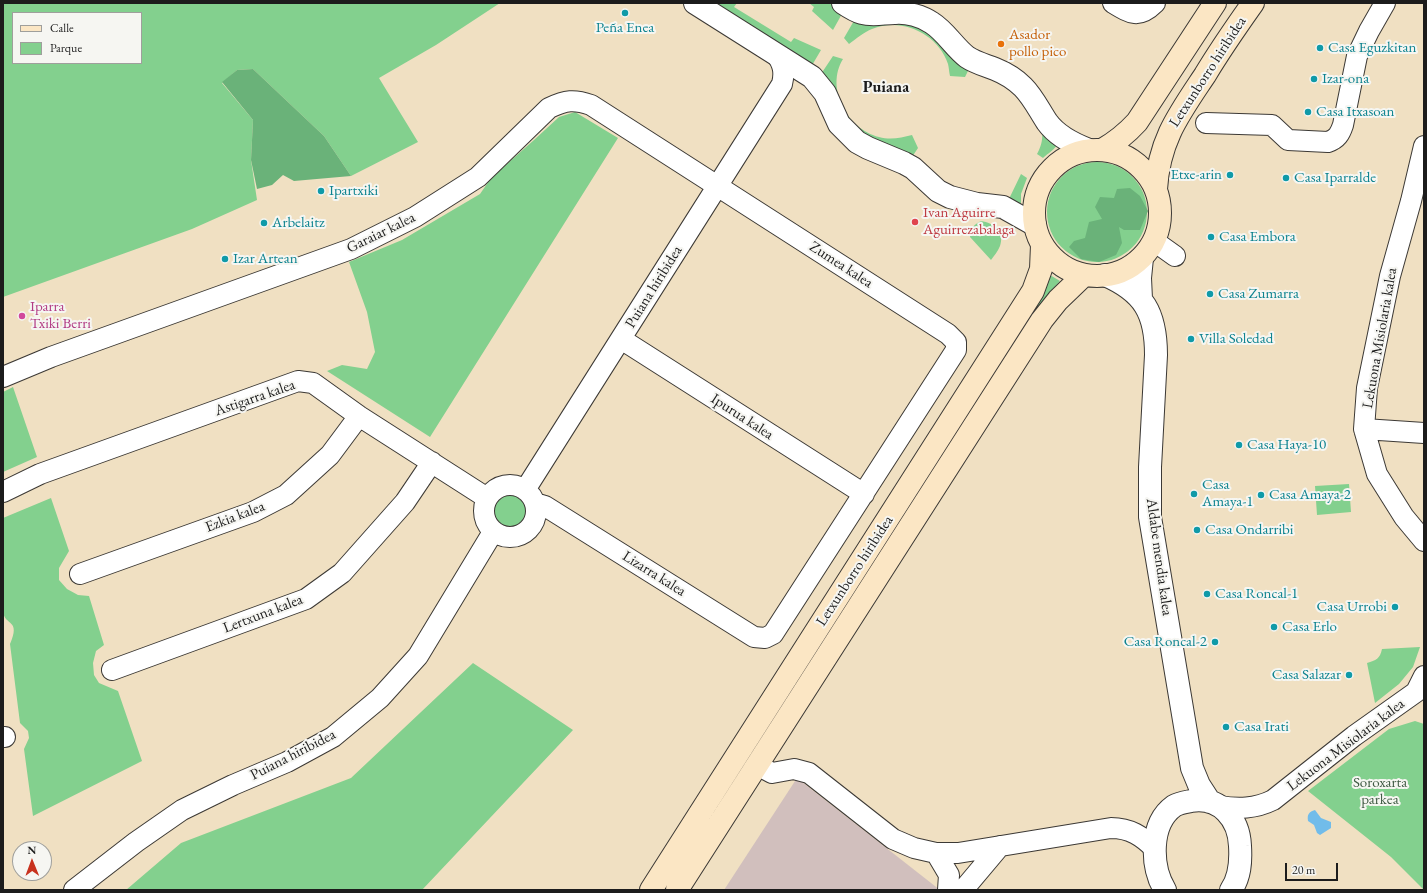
<!DOCTYPE html>
<meta charset="utf-8">
<style>
body{margin:0}
#map{position:relative;width:1427px;height:893px;overflow:hidden;background:#f0e0c2;font-family:"EB Garamond",serif}
canvas{display:block}
.frame{position:absolute;inset:0;border:4px solid #1c1c1c;pointer-events:none}
.legend{position:absolute;left:12px;top:12px;width:130px;height:52px;box-sizing:border-box;background:#f6f6f2;border:1px solid #9f9f9c;margin:0;padding:5px 7px;list-style:none;font-size:12px;color:#1c1c1c}
.legend li{display:flex;align-items:center;gap:8px;height:20px}
.legend b{width:20px;border:1px solid #9f9f9c}
.north{position:absolute;left:12px;top:841px;width:40px;height:40px;box-sizing:border-box;background:#f6f6f2;border:1px solid #9f9f9c;border-radius:50%;rotate:359deg;font-size:11px;font-weight:700;line-height:16px;text-align:center;color:#1c1c1c}
.north::after{content:'';display:block;margin:auto;width:14px;height:18px;background:#c8321e;clip-path:polygon(50% 0,100% 100%,50% 72%,0 100%)}
.scale{position:absolute;left:1285px;top:863px;width:53px;height:18px;box-sizing:border-box;border:2px solid #1c1c1c;border-top:0;padding-left:5px;font-size:12px;line-height:14px;white-space:nowrap;color:#1c1c1c;-webkit-text-stroke:3px #f6f6f2;paint-order:stroke}
</style>
<div id="map">
<canvas width="1427" height="893"></canvas>
<div class="frame"></div>
<ul class="legend">
<li><b style="height:5px;background:#fbe6c4"></b>Calle</li>
<li><b style="height:11px;background:#83d08e"></b>Parque</li>
</ul>
<div class="north">N</div>
<div class="scale">20 m</div>
</div>
<script>
const c = document.querySelector('canvas').getContext('2d');
c.lineJoin = 'round';
function fill(path, color) { c.fillStyle = color; c.fill(path, 'evenodd'); }
function stroke(path, color, width, dash) { c.strokeStyle = color; c.lineWidth = width; c.lineCap = dash ? 'butt' : 'round'; c.setLineDash(dash || []); c.stroke(path); }
function drawText(font, color, halo, rows, align = 'center') {
  c.font = font + ' "EB Garamond",serif'; c.lineWidth = 4; c.setLineDash([]); c.textBaseline = 'middle'; c.strokeStyle = halo; c.fillStyle = color; for (const [text, x, y, turn = 0] of rows) {
    c.save(); c.translate(x, y); c.rotate((+turn || 0) * Math.PI / 180); c.textAlign = isNaN(turn) ? turn : align; if (halo) c.strokeText(text, 0, 0); c.fillText(text, 0, 0); c.restore();
  }
}
const industrial = new Path2D(`
 M 797,778 L 940,890 L 724,890 Z`);
const green = new Path2D(`
 M 3,3 L 500,3 L 436,45 L 379,78 L 418,142 L 351,176 L 324,136 L 253,69 L 237,70 L 222,83 L 253,120 L 251,160 L 257,200 L 192,229 L 3,297 ZM 13,13 L 141,13 L 141,63 L 13,63 Z
 M 720,3 L 737,3 L 734,7 L 791,42 L 794,38 L 821,50 L 811,67 L 717,7 Z
 M 809,3 L 829,3 L 843,12 L 833,30 L 812,11 L 814,7 Z
 M 855,19 L 921,25 L 970,67 L 965,77 L 950,76 C 949,72 949,68 948,64 C 938,34 902,17 872,29 C 864,32 856,39 849,44 L 844,38 Z
 M 833,56 L 843,59 C 825,88 847,129 879,137 C 890,140 901,138 912,135 L 918,148 L 910,160 L 860,137 L 821,74 Z
 M 575,112 L 618,138 L 430,437 L 327,371 L 342,365 L 367,369 L 375,352 L 367,312 L 349,262 L 402,240 L 480,194 L 491,178 L 534,140 L 559,117 Z
 M 1042,128 L 1058,143 C 1055,150 1048,153 1043,158 L 1037,154 C 1042,145 1043,138 1042,128 Z
 M1047 212a50 50 0 1 1 100 0a50 50 0 1 1-100 0Z
 M 1021,174 L 1027,178 L 1021,194 L 1021,203 L 1019,206 L 1008,201 Z
 M 981,221 C 994,223 1005,232 1000,246 C 998,251 994,256 991,260 L 970,237 C 971,228 973,225 981,221 Z
 M 1050,275 L 1060,281 L 1052,290 L 1037,315 L 1030,311 Z
 M 13,387 L 37,457 L 3,472 L 3,392 Z
 M 1349,484 L 1351,512 L 1317,515 L 1315,486 Z
 M494 511a16 16 0 1 1 32 0a16 16 0 1 1-32 0Z
 M 51,498 L 69,551 L 59,568 L 59,580 L 67,589 L 78,595 L 89,596 L 104,645 L 96,651 L 93,663 L 94,675 L 99,683 L 118,691 L 142,761 L 33,816 L 24,749 L 29,738 L 28,731 L 20,723 L 10,644 C 21,619 5,626 3,612 L 3,518 Z
 M 1420,647 L 1413,667 L 1399,684 L 1375,703 L 1367,663 C 1376,660 1380,659 1382,649 Z
 M 473,663 L 573,730 L 422,890 L 126,890 L 181,843 L 351,778 Z
 M 1415,721 L 1424,724 L 1424,890 L 1391,857 L 1308,791 L 1389,729 Z`);
const forest = new Path2D(`
 M 253,69 L 324,136 L 351,176 L 294,181 L 283,175 L 272,185 L 257,189 L 251,160 L 253,120 L 222,82 L 237,70 Z
 M 1130,188 L 1140,196 L 1148,211 L 1140,230 L 1124,230 L 1119,227 L 1122,243 L 1116,255 L 1099,262 L 1081,259 L 1069,247 L 1074,241 L 1085,238 L 1089,222 L 1102,219 L 1095,207 L 1100,197 L 1114,198 L 1117,189 Z`);
const water = new Path2D(`
 M 1315,810 L 1321,818 L 1331,822 L 1331,828 L 1320,835 L 1317,833 L 1314,825 L 1308,821 C 1307,814 1309,812 1315,810 Z`);
const minor = new Path2D(`
 M 1113,3 C 1131,14 1139,19 1155,3
 M 1206,123 L 1272,125 L 1288,140 L 1328,142 C 1337,139 1340,134 1343,125 L 1357,56 L 1369,31 L 1385,3
 M 1424,146 L 1411,201 L 1390,276 L 1367,388 L 1364,429 L 1377,474 L 1404,517 L 1424,541
 M 1154,241 L 1175,256
 M 621,339 L 864,494
 M 3,377 L 51,357 L 351,249 L 415,217 L 478,177 L 549,108 C 566,100 574,99 591,105 L 948,334 L 956,342 L 956,350 L 773,634 L 765,638 L 754,637 L 545,506 L 535,503
 M 1364,429 L 1424,433
 M484 511a26 26 0 1 1 52 0a26 26 0 1 1-52 0Z
 M 525,490 L 782,84 C 785,72 783,64 776,54
 M 3,492 L 40,474 L 298,381 L 313,383 L 359,416 L 487,498
 M 80,574 L 253,512 L 286,495 L 330,455 L 359,416
 M 112,670 L 306,599 L 342,573 L 405,502 L 432,462
 M 3,737 L 5,737
 M 757,765 L 772,773 L 794,769 L 809,773 L 893,839 L 914,848 L 936,853 L 958,853 L 1111,828 C 1130,828 1142,836 1155,849
 M 1219,806 C 1238,809 1255,809 1273,800 L 1354,736 L 1416,692 L 1424,676
 M 936,853 L 949,875 L 948,890
 M 74,890 L 136,842 L 182,810 L 233,785 L 287,762 L 333,737 L 380,698 L 418,656 L 493,532
 M 963,890 L 1000,846`);
const tertiary = new Path2D(`
 M 695,3 L 812,77 L 825,93 L 839,124 L 857,142 L 868,148 L 904,163 L 913,168 L 938,191 L 950,197 L 977,204 L 1003,207 L 1035,225
 M 843,3 C 849,7 855,11 862,13 C 873,16 884,13 895,13 C 907,12 922,16 932,23 C 946,32 954,47 967,57 C 976,63 985,65 995,69 C 1005,73 1015,79 1023,87 C 1033,97 1039,110 1047,122 C 1057,136 1073,144 1089,150
 M 1105,275 C 1144,292 1156,313 1156,355 L 1150,467 L 1150,517 L 1192,768 L 1199,785 L 1210,802
 M 1141,299 L 1140,278 L 1142,258
 M 1165,890 C 1151,867 1149,824 1174,806 C 1179,803 1186,802 1191,801 C 1220,796 1239,819 1240,846 C 1241,862 1240,877 1231,890`);
const secondary = new Path2D(`
 M1034 213a63 63 0 1 1 126 0a63 63 0 1 1-126 0Z
 M 1102,150 C 1116,142 1127,133 1137,122 L 1215,3
 M 1156,189 C 1159,140 1179,114 1205,75 C 1220,50 1236,27 1253,3
 M 651,890 L 1033,291 L 1041,269 L 1042,245
 M 677,890 L 1042,320 L 1058,300 L 1084,275`);
const markers = [
 [625,13,4,"#0f9aa8"],
 [1001,44,4,"#e8710a"],
 [1320,48,4,"#0f9aa8"],
 [1314,79,4,"#0f9aa8"],
 [1308,112,4,"#0f9aa8"],
 [1230,175,4,"#0f9aa8"],
 [1286,178,4,"#0f9aa8"],
 [321,191,4,"#0f9aa8"],
 [915,222,4,"#e0444e"],
 [264,223,4,"#0f9aa8"],
 [1211,237,4,"#0f9aa8"],
 [225,259,4,"#0f9aa8"],
 [1210,294,4,"#0f9aa8"],
 [22,316,4,"#d1479c"],
 [1191,339,4,"#0f9aa8"],
 [1239,445,4,"#0f9aa8"],
 [1194,494,4,"#0f9aa8"],
 [1261,495,4,"#0f9aa8"],
 [1197,530,4,"#0f9aa8"],
 [1207,594,4,"#0f9aa8"],
 [1395,607,4,"#0f9aa8"],
 [1274,627,4,"#0f9aa8"],
 [1215,642,4,"#0f9aa8"],
 [1349,675,4,"#0f9aa8"],
 [1226,727,4,"#0f9aa8"]
];
const cultureNames = [
 ["Peña Enea",625,28,"center"],
 ["Casa Eguzkitan",1328,48],
 ["Izar-ona",1322,79],
 ["Casa Itxasoan",1316,112],
 ["Etxe-arin",1222,175,"right"],
 ["Casa Iparralde",1294,178],
 ["Ipartxiki",329,191],
 ["Arbelaitz",272,223],
 ["Casa Embora",1219,237],
 ["Izar Artean",233,259],
 ["Casa Zumarra",1218,294],
 ["Villa Soledad",1199,339],
 ["Casa Haya-10",1247,445],
 ["Casa",1202,485],
 ["Amaya-1",1202,502],
 ["Casa Amaya-2",1269,495],
 ["Casa Ondarribi",1205,530],
 ["Casa Roncal-1",1215,594],
 ["Casa Urrobi",1387,607,"right"],
 ["Casa Erlo",1282,627],
 ["Casa Roncal-2",1207,642,"right"],
 ["Casa Salazar",1341,675,"right"],
 ["Casa Irati",1234,727]
];
const foodNames = [
 ["Asador",1009,35],
 ["pollo pico",1009,52]
];
const streetNames = [
 ["Letxunborro hiribidea",1208,72,-57],
 ["Garaiar kalea",381,233,-26],
 ["Zumea kalea",841,265,33],
 ["Puiana hiribidea",654,287,-58],
 ["Lekuona Misiolaria kalea",1380,338,-80],
 ["Astigarra kalea",255,398,-19],
 ["Ipurua kalea",742,417,33],
 ["Ezkia kalea",235,517,-21],
 ["Aldabe mendia kalea",1159,557,82],
 ["Letxunborro hiribidea",855,571,-57],
 ["Lizarra kalea",654,574,32],
 ["Lertxuna kalea",263,614,-21],
 ["Lekuona Misiolaria kalea",1346,745,-37],
 ["Puiana hiribidea",293,755,-27]
];
const healthNames = [
 ["Ivan Aguirre",923,213],
 ["Aguirrezabalaga",923,230]
];
const hotelNames = [
 ["Iparra",30,307],
 ["Txiki Berri",30,324]
];
const parkNames = [
 ["Soroxarta",1380,783],
 ["parkea",1380,800]
];
const neighbourhoodNames = [
 ["Puiana",886,88]
];
fill(industrial, '#d1bfbd');
fill(green, '#83d08e');
fill(forest, '#6ab279');
fill(water, '#71bcea');
stroke(minor, '#3c3935', 22);
stroke(tertiary, '#3c3935', 24);
stroke(secondary, '#3c3935', 24);
stroke(minor, '#fff', 20);
stroke(tertiary, '#fff', 22);
stroke(secondary, '#fbe6c4', 22);
for (const [x, y, r, color] of markers) { const dot = new Path2D(); dot.arc(x, y, r, 0, 2 * Math.PI); c.fillStyle = color; c.fill(dot); stroke(dot, '#f6f6f2', 1.5); }
drawText('15px', '#0d838f', '#f6f6f2', cultureNames, 'left');
drawText('15px', '#c56008', '#f6f6f2', foodNames, 'left');
drawText('15px', '#1c1c1c', '#f6f6f2', streetNames);
drawText('15px', '#be3a42', '#f6f6f2', healthNames, 'left');
drawText('15px', '#b23c85', '#f6f6f2', hotelNames, 'left');
drawText('15px', '#405b44', '#f6f6f2', parkNames);
drawText('bold 16px', '#1c1c1c', '#f6f6f2', neighbourhoodNames);
</script>
